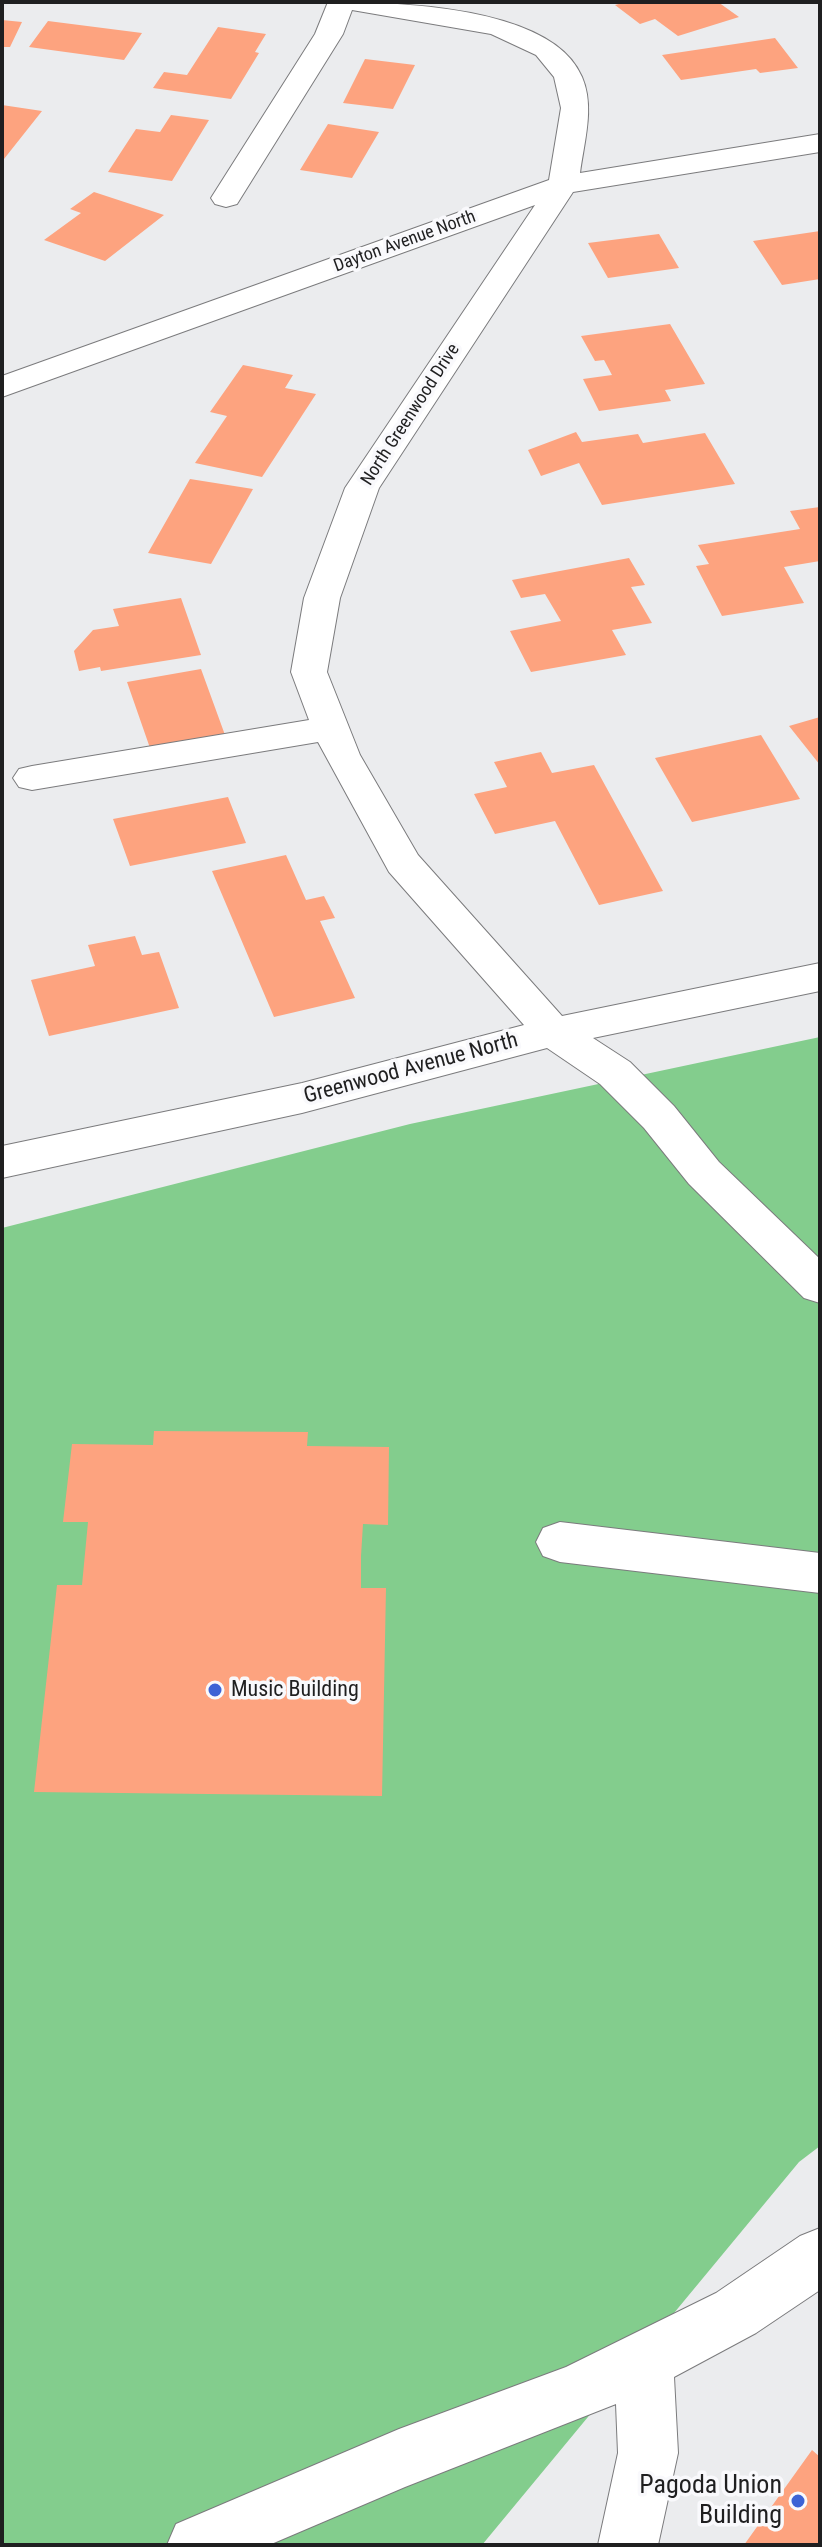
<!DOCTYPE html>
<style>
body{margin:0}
#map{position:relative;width:822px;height:2547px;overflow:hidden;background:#ebecee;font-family:"Roboto Condensed",sans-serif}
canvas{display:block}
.frame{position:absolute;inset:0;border:4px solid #1f1f20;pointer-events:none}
</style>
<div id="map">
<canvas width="822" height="2547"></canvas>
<div class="frame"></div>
</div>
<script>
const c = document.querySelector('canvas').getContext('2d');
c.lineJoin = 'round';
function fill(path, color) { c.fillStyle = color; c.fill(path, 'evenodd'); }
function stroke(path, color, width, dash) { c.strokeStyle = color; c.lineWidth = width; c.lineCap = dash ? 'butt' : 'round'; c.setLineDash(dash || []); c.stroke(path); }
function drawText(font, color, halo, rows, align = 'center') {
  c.font = font + ' "Roboto Condensed",sans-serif'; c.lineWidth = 7; c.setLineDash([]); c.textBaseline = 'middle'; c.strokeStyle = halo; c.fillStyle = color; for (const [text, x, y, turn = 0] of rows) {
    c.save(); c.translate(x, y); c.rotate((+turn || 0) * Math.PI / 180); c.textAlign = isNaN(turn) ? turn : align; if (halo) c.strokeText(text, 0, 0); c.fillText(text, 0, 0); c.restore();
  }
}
const green = new Path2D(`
 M 820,1037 L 820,2146 L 799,2162 L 482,2545 L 2,2545 L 2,1228 L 410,1124 Z`);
const building = new Path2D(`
 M 626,2 L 718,2 L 739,17 L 678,36 L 655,19 L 640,24 L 615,5 Z
 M 2,20 L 22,22 L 10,47 L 2,47 Z
 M 48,21 L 142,33 L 124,60 L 29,47 Z
 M 218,27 L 266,34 L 255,52 L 259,53 L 231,99 L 153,88 L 164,72 L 187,75 Z
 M 775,38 L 798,68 L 760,73 L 756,69 L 681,80 L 662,55 Z
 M 365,59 L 415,65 L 393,109 L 343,103 Z
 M 2,105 L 42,111 L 4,159 L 2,159 Z
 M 171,115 L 209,120 L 172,181 L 108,172 L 136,129 L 160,132 Z
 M 328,124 L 379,132 L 352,178 L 300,170 Z
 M 94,192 L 164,215 L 105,261 L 44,240 L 81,213 L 70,209 Z
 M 820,231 L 820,279 L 782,285 L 753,241 Z
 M 659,234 L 679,268 L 608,278 L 588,243 Z
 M 670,324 L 705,384 L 665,390 L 671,401 L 599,411 L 583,379 L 612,375 L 604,360 L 595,361 L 581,336 Z
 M 243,365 L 293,375 L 285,388 L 316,394 L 262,477 L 195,463 L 227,416 L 210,412 Z
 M 576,432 L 582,442 L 638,434 L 643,443 L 705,433 L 735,484 L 602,505 L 579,463 L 541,476 L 528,450 Z
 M 190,479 L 253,489 L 211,564 L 148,553 Z
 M 820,507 L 820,561 L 784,567 L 804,603 L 722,616 L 696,566 L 709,564 L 698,545 L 800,529 L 790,511 Z
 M 629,558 L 645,585 L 631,587 L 652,623 L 612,630 L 626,655 L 531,672 L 510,631 L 561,621 L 545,594 L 521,598 L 512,580 Z
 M 181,598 L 201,655 L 101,671 L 100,667 L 79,671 L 74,651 L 93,630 L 119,626 L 113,609 Z
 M 201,669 L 225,735 L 150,748 L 127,682 Z
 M 820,717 L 820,765 L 789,726 Z
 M 761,735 L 800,799 L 692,822 L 655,758 Z
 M 541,752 L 552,773 L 594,765 L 663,891 L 599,905 L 555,821 L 495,834 L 474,794 L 507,787 L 494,762 Z
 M 228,797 L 246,843 L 130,866 L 113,819 Z
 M 286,855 L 306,900 L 324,896 L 335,918 L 320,921 L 355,998 L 274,1017 L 212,871 Z
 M 135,936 L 142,955 L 159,952 L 179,1008 L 49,1036 L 31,980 L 95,966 L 88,945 Z
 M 154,1431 L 308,1432 L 307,1446 L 389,1447 L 388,1525 L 363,1524 L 361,1556 L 361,1588 L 386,1588 L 382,1796 L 34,1792 L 57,1585 L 82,1585 L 88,1522 L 63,1522 L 72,1444 L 153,1445 Z
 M 812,2450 L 820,2457 L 820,2545 L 744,2545 Z`);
const minor = new Path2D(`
 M 328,2 C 394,2 552,5 582,77 C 595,107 584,142 580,173 L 820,134 L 820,152 L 573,192 L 379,488 L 340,598 L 327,672 L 360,755 L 418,855 L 562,1016 L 820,963 L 820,991 L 593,1038 L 630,1062 L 674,1106 L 719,1162 L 820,1259 L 820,1303 L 804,1298 L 689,1184 L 644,1128 L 600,1084 L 547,1048 L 302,1113 L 2,1178 L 2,1146 L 302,1083 L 524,1025 L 389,872 L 318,742 L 32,790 L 19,787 L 13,778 L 19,769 L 32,766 L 309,720 L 291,672 L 304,598 L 345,488 L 535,205 L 2,397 L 2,376 L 549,180 L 561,108 L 554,77 L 536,55 L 491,34 L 352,10 L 343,34 L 237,204 L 226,207 L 215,204 L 211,198 L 315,34 Z
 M 560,1522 L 820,1553 L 820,1593 L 560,1562 L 543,1556 L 536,1542 L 543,1528 Z
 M 820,2228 L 820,2290 L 756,2333 L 674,2377 L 678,2453 L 658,2545 L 598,2545 L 618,2453 L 616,2404 L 405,2487 L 269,2545 L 167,2545 L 176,2524 L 399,2429 L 566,2367 L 716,2293 L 800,2236 Z`);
const markers = [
 [215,1690,8,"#3d63d5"],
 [798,2501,8,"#3d63d5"]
];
const farStreetnames = [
 ["Dayton Avenue North",405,242,-20],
 ["North Greenwood Drive",411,415,-57]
];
const streetNames = [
 ["Greenwood Avenue North",411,1069,-15]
];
const poiNames = [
 ["Music Building",231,1690]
];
const nearPoinames = [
 ["Pagoda Union",782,2486],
 ["Building",782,2516]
];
fill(green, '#83cd8d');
fill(building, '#fda37f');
stroke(minor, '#7b7b7d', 2);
fill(minor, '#fff');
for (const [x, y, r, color] of markers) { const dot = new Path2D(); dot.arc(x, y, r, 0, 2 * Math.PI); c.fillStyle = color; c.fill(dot); stroke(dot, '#f9f9fc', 3); }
drawText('18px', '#1f1f20', '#f9f9fc', farStreetnames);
drawText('22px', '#1f1f20', '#f9f9fc', streetNames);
drawText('22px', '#1f1f20', '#f9f9fc', poiNames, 'left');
drawText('26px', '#1f1f20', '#f9f9fc', nearPoinames, 'right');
</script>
